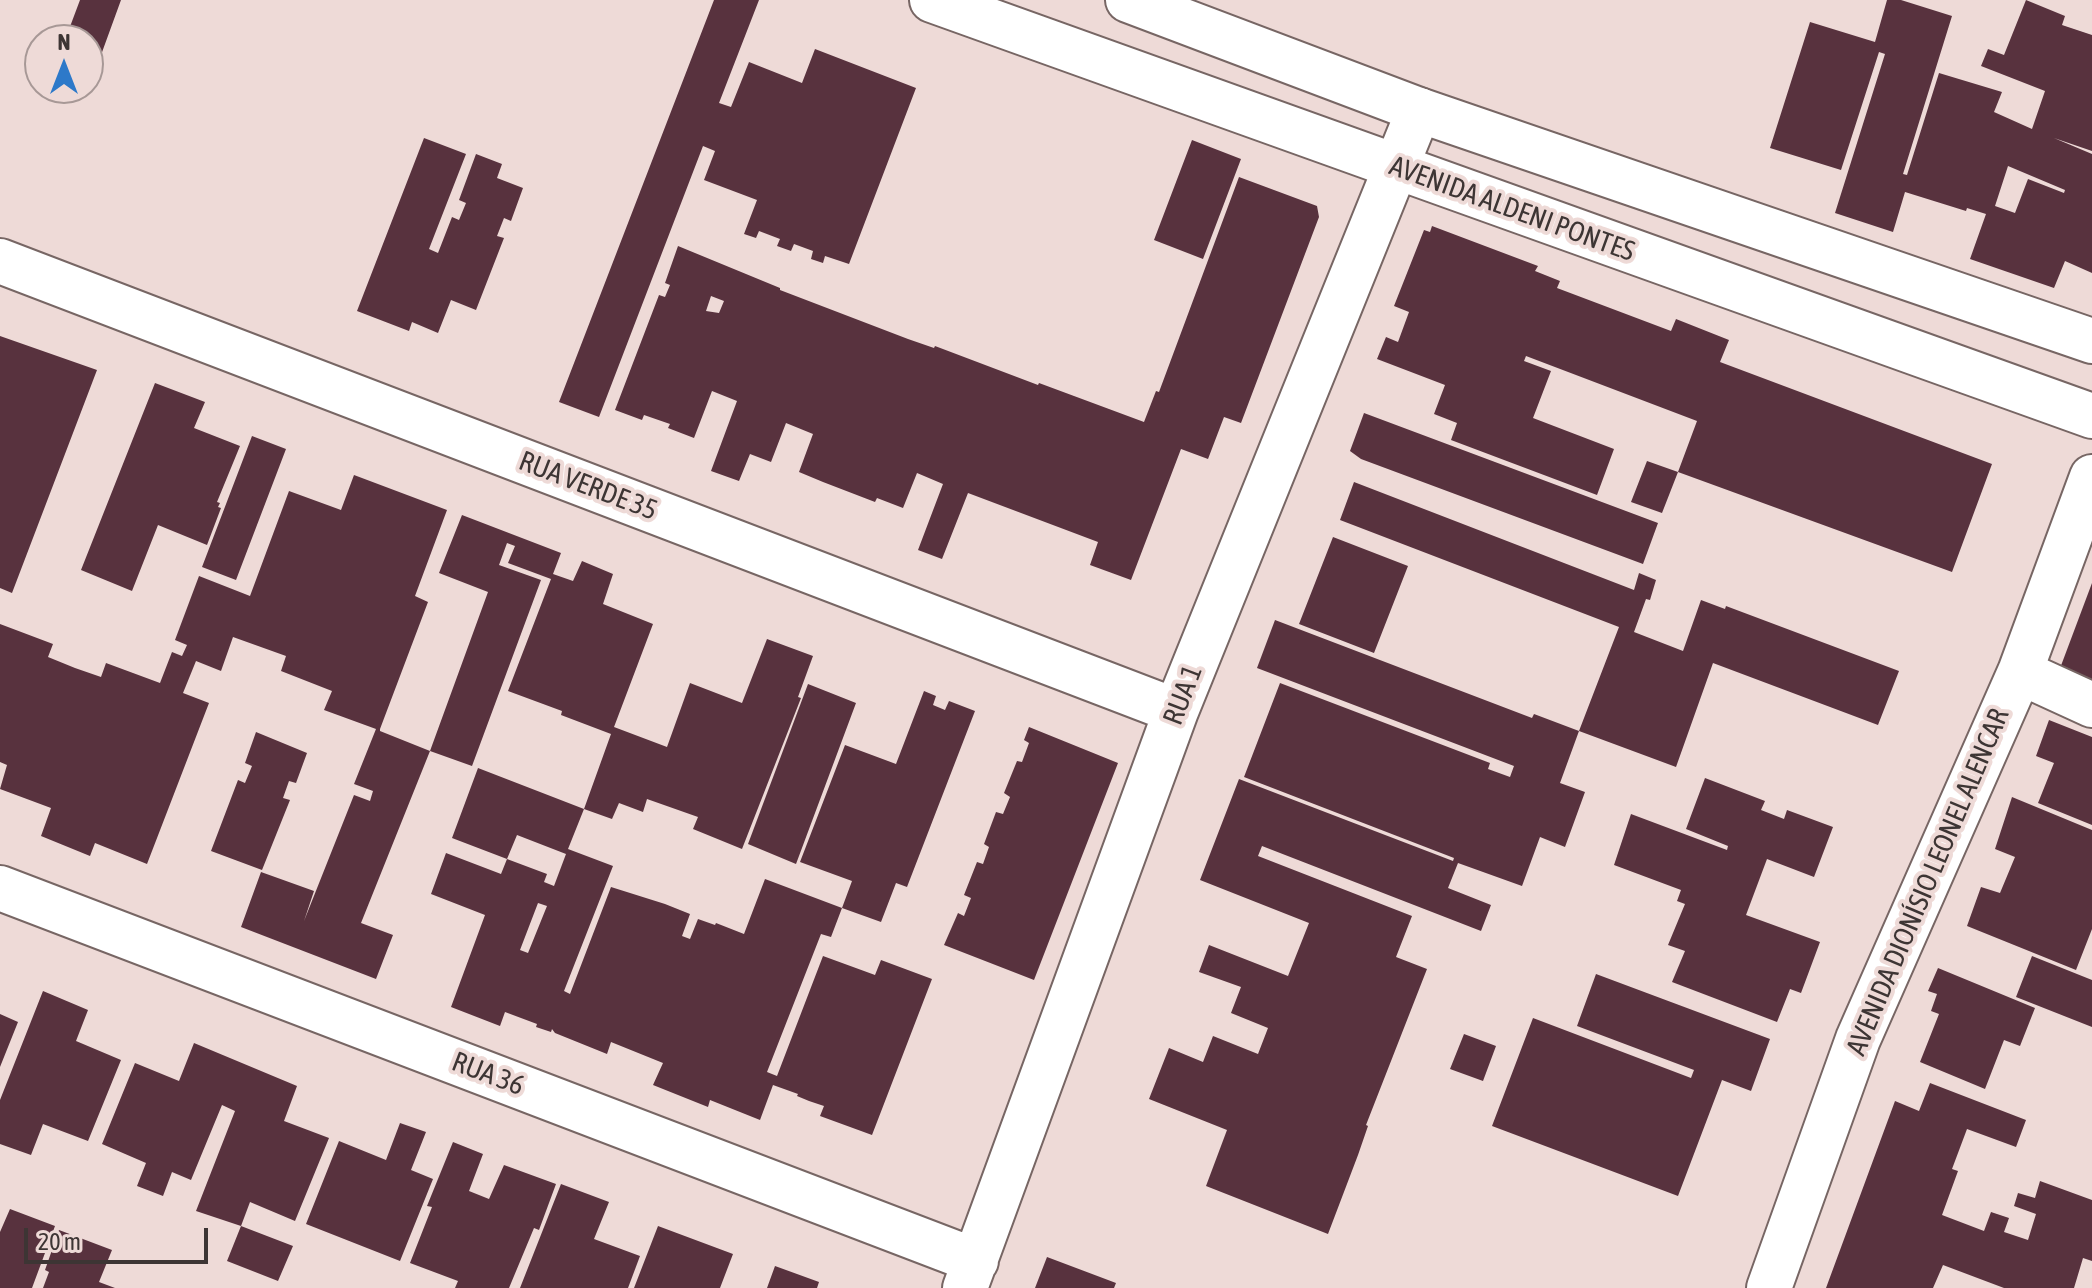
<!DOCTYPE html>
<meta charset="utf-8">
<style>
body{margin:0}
#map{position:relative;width:2092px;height:1288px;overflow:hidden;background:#eedad7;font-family:"Asap Condensed",sans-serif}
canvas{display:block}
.north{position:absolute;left:24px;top:24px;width:80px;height:80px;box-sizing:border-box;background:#eedad7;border:2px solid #a79896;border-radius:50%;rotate:0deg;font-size:22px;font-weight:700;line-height:32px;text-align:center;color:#3d3534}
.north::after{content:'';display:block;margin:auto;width:28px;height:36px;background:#2d79c9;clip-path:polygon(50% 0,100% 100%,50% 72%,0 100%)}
.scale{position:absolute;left:24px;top:1228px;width:184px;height:36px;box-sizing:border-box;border:4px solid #3d3534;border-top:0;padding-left:10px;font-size:24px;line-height:28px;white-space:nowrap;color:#3d3534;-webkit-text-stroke:6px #eedad7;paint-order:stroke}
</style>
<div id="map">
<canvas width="2092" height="1288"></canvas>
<div class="north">N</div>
<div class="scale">20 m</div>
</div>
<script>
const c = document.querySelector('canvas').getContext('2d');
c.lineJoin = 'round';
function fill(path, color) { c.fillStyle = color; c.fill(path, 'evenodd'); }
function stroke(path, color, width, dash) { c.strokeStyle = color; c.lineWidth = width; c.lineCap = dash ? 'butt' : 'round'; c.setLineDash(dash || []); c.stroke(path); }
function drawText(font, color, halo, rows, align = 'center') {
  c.font = font + ' "Asap Condensed",sans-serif'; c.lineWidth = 8; c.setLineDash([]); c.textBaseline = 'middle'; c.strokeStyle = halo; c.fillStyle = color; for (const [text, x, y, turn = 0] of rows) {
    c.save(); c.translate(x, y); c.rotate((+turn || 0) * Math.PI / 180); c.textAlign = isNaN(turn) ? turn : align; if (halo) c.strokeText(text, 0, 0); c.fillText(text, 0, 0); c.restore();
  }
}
const building = new Path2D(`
 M 80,0 L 121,0 L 101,55 L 88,50 L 88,40 L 65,40 Z
 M 714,0 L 759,0 L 719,103 L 731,107 L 749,62 L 802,83 L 815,49 L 916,88 L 849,264 L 825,256 L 823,263 L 811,259 L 813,251 L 794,244 L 791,251 L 777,246 L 780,239 L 759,231 L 756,238 L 744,234 L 757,200 L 704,180 L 715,151 L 703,146 L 599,417 L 559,402 Z
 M 1887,0 L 1901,0 L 1952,16 L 1903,174 L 1907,175 L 1939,73 L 2002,92 L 1994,112 L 2032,129 L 2045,91 L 1981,66 L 1988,49 L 2004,55 L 2026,0 L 2065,16 L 2062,25 L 2092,35 L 2092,151 L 2054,138 L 2092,154 L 2092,273 L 2065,261 L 2054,288 L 1970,259 L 1986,214 L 1967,208 L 1966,211 L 1905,192 L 1893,232 L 1835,213 L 1885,54 L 1879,52 L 1841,170 L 1770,148 L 1810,22 L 1875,42 ZM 2008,166 L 2065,190 L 2064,193 L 2028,179 L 2015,213 L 1995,206 Z
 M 424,138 L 466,154 L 429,249 L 438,253 L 452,217 L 459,220 L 466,203 L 459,200 L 476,154 L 502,164 L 497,178 L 523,188 L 511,221 L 504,218 L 497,236 L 504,238 L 476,310 L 451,300 L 438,333 L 412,322 L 409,331 L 357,311 Z
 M 1192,140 L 1241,159 L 1203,259 L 1154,240 Z
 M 1239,177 L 1317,206 L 1319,217 L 1241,423 L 1224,417 L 1208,459 L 1181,449 L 1131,580 L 1090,565 L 1098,542 L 968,493 L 942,559 L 918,550 L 943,484 L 917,473 L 903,508 L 877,498 L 875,502 L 823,482 L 799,472 L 813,434 L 786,423 L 771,462 L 750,454 L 739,481 L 711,471 L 737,401 L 712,391 L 694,438 L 668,428 L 670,424 L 644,415 L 642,420 L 615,410 L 659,295 L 665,297 L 670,285 L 665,283 L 678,246 L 780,288 L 780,290 L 908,339 L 934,348 L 935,346 L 1038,385 L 1039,383 L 1144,422 L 1156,391 L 1159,392 ZM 711,296 L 724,301 L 719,313 L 706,311 Z
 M 1432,226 L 1538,266 L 1535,271 L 1560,281 L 1557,288 L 1671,331 L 1676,319 L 1729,340 L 1720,362 L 1992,464 L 1952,572 L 1678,472 L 1697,421 L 1526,356 L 1524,361 L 1551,371 L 1533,418 L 1614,449 L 1597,495 L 1451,440 L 1457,423 L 1434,414 L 1445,385 L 1377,359 L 1386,337 L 1398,342 L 1409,312 L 1394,306 L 1424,230 L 1430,232 Z
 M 0,336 L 97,370 L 12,593 L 0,588 Z
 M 155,383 L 205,402 L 194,428 L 240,446 L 217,502 L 220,503 L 218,507 L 221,508 L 207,545 L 158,525 L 132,591 L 81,570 Z
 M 1364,413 L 1658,523 L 1643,564 L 1361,459 L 1350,451 Z
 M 252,436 L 286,449 L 236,580 L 202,567 Z
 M 1647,461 L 1678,472 L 1662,513 L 1631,502 Z
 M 354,475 L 447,510 L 415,596 L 428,602 L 380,729 L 380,731 L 430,751 L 361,923 L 393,935 L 376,979 L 241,927 L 261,872 L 314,891 L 304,921 L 354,795 L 370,801 L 373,791 L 354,784 L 376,729 L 324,710 L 332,691 L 281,671 L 286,656 L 233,637 L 221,671 L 196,661 L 183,693 L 209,703 L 147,864 L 95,843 L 90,856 L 41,836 L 51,808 L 0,789 L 7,765 L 0,762 L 0,624 L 53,644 L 48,657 L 75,668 L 101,677 L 106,663 L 160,683 L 172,652 L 182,656 L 187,645 L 175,640 L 199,576 L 250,596 L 289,491 L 341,510 Z
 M 1354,482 L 1634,590 L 1639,573 L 1656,580 L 1650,600 L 1646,599 L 1634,632 L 1683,651 L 1701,600 L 1725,609 L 1726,606 L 1899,671 L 1878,725 L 1713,663 L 1676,767 L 1579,731 L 1560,783 L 1585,792 L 1565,847 L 1540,837 L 1522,886 L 1458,863 L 1448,888 L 1491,905 L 1481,931 L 1262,846 L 1258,856 L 1412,916 L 1396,957 L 1427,969 L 1366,1125 L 1368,1126 L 1358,1155 L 1328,1234 L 1206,1186 L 1227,1130 L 1149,1099 L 1169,1048 L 1203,1062 L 1213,1036 L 1258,1054 L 1268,1028 L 1231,1013 L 1241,987 L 1199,972 L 1209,945 L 1288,976 L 1309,923 L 1200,880 L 1239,779 L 1453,861 L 1454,858 L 1244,777 L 1280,683 L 1490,763 L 1488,769 L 1510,777 L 1514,766 L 1257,668 L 1275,620 L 1532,718 L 1534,714 L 1579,731 L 1619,627 L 1340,520 Z
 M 462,515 L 561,553 L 553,574 L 573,581 L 582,561 L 613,574 L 603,604 L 653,624 L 614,727 L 667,747 L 690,683 L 742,703 L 767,639 L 813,656 L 798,697 L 801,698 L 742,849 L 693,829 L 698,817 L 647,799 L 643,812 L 619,803 L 612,819 L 584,809 L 611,734 L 561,715 L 562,711 L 508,691 L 551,579 L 508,563 L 515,546 L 507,543 L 499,565 L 541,580 L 472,766 L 430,751 L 488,592 L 439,573 Z
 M 1333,537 L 1408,566 L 1374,653 L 1299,624 Z
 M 2092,583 L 2092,686 L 2059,671 Z
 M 808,684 L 856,703 L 796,864 L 748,844 Z
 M 924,691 L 936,696 L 933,705 L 945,710 L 949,701 L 975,711 L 907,887 L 896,883 L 881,922 L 842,908 L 831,937 L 821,934 L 767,1072 L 777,1076 L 823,956 L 875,975 L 881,960 L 932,979 L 872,1135 L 820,1116 L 824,1106 L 809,1101 L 797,1096 L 798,1094 L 773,1085 L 760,1120 L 710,1100 L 708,1107 L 653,1085 L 663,1063 L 611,1042 L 607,1054 L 555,1033 L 552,1029 L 551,1032 L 536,1027 L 537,1024 L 505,1012 L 500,1026 L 451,1007 L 485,915 L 431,894 L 446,853 L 501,874 L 507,859 L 452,838 L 478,768 L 584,809 L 568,849 L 613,866 L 564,991 L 570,994 L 611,887 L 665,904 L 690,914 L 682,936 L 690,939 L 698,919 L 715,925 L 716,923 L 744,934 L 765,879 L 842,908 L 852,881 L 800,862 L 845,745 L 896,764 ZM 517,835 L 566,854 L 554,886 L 544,882 L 547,874 L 507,859 ZM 538,903 L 547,906 L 528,953 L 520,950 Z
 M 2049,720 L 2092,737 L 2092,825 L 2038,803 L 2054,763 L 2036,756 Z
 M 1029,727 L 1118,763 L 1034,980 L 944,945 L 958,913 L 964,916 L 971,898 L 964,895 L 977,862 L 983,864 L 989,847 L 984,844 L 996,812 L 1003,814 L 1010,797 L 1004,793 L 1017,761 L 1022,762 L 1029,743 L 1024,740 Z
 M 256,732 L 307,753 L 296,783 L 289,781 L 283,798 L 290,800 L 262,870 L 211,851 L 238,780 L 245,783 L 252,766 L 245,763 Z
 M 1705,778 L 1765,801 L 1761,810 L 1784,819 L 1787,810 L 1833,827 L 1814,877 L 1767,859 L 1746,915 L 1820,942 L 1801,993 L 1790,989 L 1777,1022 L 1672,982 L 1685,951 L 1668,945 L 1685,904 L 1677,901 L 1681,890 L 1614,865 L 1631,814 L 1727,850 L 1728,846 L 1686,829 Z
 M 2012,797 L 2092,830 L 2092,929 L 2076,970 L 1967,926 L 1981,887 L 2000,893 L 2015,857 L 1995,849 Z
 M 2032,956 L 2092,980 L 2092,1027 L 2016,997 Z
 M 1938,968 L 2035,1008 L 2020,1046 L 2004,1040 L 1985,1089 L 1920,1062 L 1939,1014 L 1931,1011 L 1937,994 L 1928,991 Z
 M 1596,974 L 1770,1039 L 1751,1091 L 1722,1080 L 1678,1196 L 1492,1126 L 1533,1018 L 1691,1078 L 1694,1070 L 1577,1026 Z
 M 43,991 L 88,1010 L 76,1041 L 121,1060 L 88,1141 L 43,1124 L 31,1155 L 0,1144 L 0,1100 Z
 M 0,1014 L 18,1022 L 0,1067 Z
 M 1464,1034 L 1496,1046 L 1483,1081 L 1450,1069 Z
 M 194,1043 L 297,1086 L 284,1121 L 329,1138 L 295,1221 L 250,1202 L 241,1226 L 293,1246 L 278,1281 L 227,1261 L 241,1226 L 196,1211 L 235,1111 L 222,1105 L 191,1180 L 172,1172 L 163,1196 L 137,1186 L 146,1163 L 102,1144 L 135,1063 L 179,1081 Z
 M 1930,1083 L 2026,1120 L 2016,1147 L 1967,1129 L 1952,1169 L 1958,1171 L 1942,1215 L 1984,1231 L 1991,1212 L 2009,1218 L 2004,1232 L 2028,1240 L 2036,1214 L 2014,1206 L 2018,1193 L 2035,1198 L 2040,1181 L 2092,1200 L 2092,1261 L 2083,1258 L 2074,1288 L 2004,1288 L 1943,1265 L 1933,1288 L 1826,1288 L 1895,1101 L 1919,1111 Z
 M 400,1123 L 426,1132 L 411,1170 L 433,1179 L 400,1261 L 306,1224 L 339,1141 L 386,1160 Z
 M 453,1142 L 483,1154 L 469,1191 L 489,1199 L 504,1165 L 556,1184 L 539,1230 L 534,1228 L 509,1288 L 455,1288 L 458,1281 L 410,1263 L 432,1207 L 427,1206 Z
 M 561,1184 L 609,1202 L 594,1239 L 640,1256 L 628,1288 L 520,1288 Z
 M 10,1209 L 55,1226 L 32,1288 L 0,1288 L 0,1232 Z
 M 658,1226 L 733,1254 L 720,1288 L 634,1288 Z
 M 59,1230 L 112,1250 L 99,1282 L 115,1288 L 43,1288 L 49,1272 L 45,1270 Z
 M 1047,1257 L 1116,1283 L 1114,1288 L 1035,1288 Z
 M 775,1266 L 819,1282 L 817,1288 L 767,1288 Z`);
const minor = new Path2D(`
 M 0,261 L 1176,711
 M 2020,672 L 2092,705
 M 0,888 L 976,1261
 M 965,1288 L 1176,711 L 1419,110
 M 1769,1288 L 1858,1039 L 2020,672 L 2092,477`);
const major = new Path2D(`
 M 932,0 L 2092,416
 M 1128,0 L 1419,110 L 2092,341`);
const streetNames = [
 ["AVENIDA ALDENI PONTES",1512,209,20],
 ["RUA VERDE 35",588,486,21],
 ["RUA 1",1183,695,-69],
 ["AVENIDA DIONÍSIO LEONEL ALENCAR",1928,882,-67],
 ["RUA 36",488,1074,21]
];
fill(building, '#58323e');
stroke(minor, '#776664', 48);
stroke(major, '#776664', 48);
stroke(minor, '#fff', 44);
stroke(major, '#fff', 44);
drawText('28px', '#3d3534', '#eedad7', streetNames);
</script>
